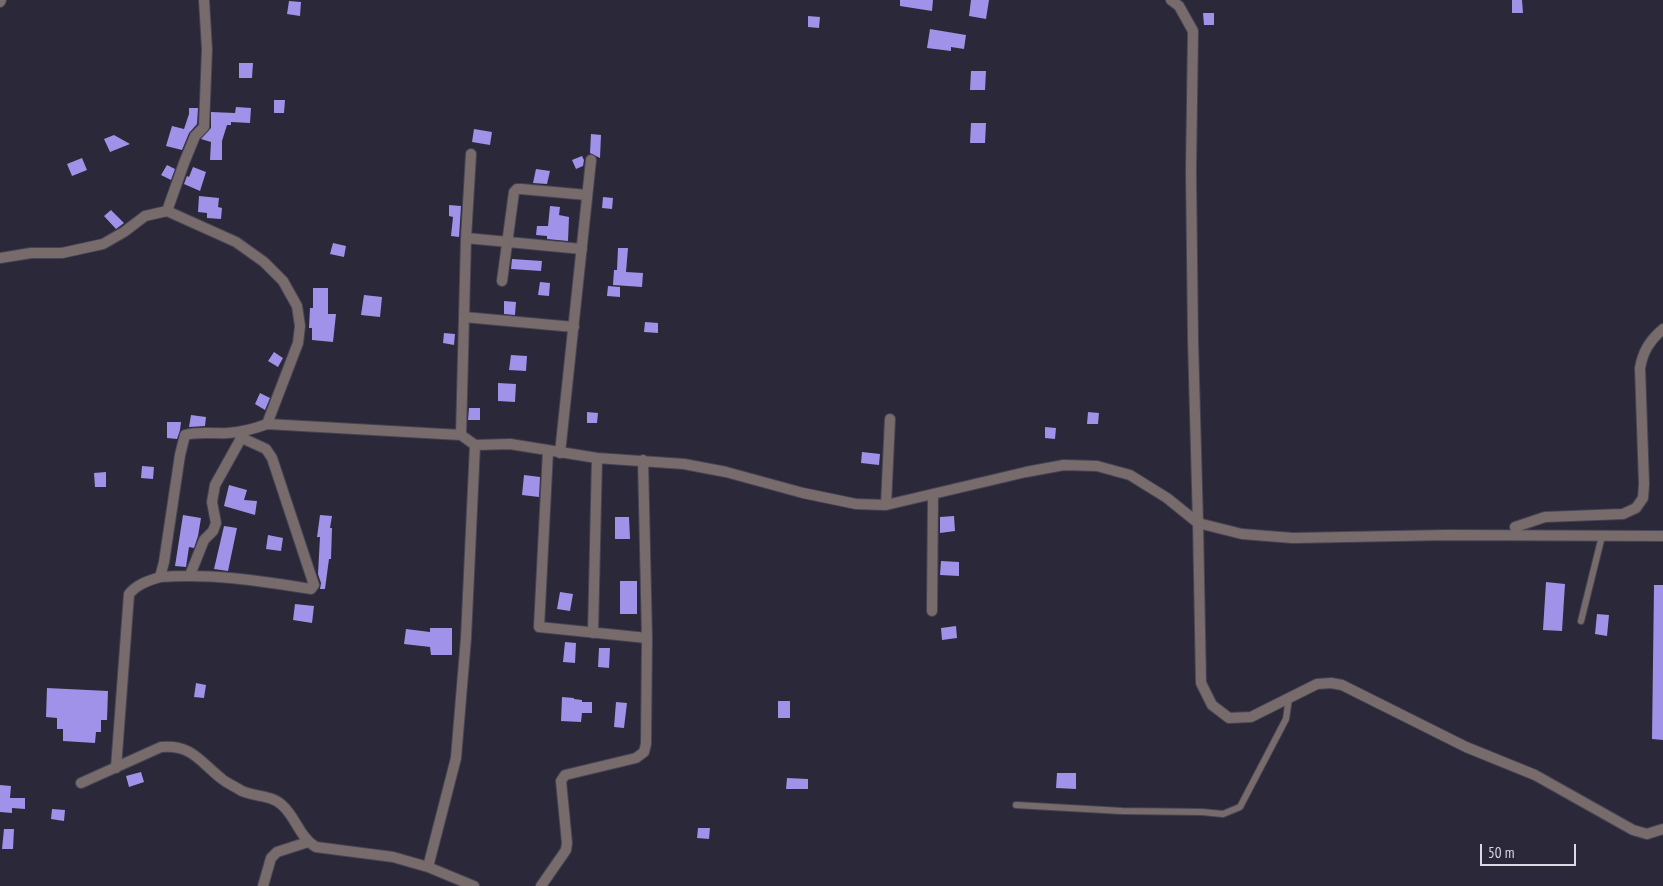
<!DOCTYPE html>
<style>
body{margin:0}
#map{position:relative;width:1663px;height:886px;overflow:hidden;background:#2a2839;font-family:"PT Sans Narrow",sans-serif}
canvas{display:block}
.scale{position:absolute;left:1480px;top:844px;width:96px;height:22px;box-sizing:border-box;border:2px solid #d9d8e4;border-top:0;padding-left:6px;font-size:15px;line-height:18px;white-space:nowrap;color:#d9d8e4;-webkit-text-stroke:4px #2a2839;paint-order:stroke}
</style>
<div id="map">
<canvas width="1663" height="886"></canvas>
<div class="scale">50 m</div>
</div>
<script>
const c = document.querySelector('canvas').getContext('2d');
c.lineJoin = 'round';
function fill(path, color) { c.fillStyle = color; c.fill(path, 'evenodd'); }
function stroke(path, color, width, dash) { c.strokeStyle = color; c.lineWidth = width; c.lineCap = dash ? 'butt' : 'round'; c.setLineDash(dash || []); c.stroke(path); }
const building = new Path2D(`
 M 900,0 L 933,0 L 932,11 L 900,6 Z
 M 971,0 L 989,0 L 986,19 L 969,16 Z
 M 1512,0 L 1522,0 L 1523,13 L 1512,13 Z
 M 289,1 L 301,2 L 300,16 L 287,14 Z
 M 1203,13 L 1214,13 L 1214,25 L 1204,25 Z
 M 808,16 L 820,17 L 819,28 L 808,27 Z
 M 930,29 L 966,35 L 964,49 L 951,47 L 951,51 L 927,48 Z
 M 239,63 L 253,63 L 252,78 L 239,78 Z
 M 971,71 L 986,71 L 985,90 L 970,90 Z
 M 274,100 L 285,100 L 284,113 L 274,113 Z
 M 236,107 L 251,108 L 250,123 L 231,122 L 231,125 L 227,125 L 222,141 L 222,160 L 210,160 L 211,142 L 201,139 L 211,128 L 211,112 L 235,113 Z
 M 189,108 L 198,108 L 197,124 L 189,133 L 182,150 L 166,146 L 172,126 L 184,129 L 189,114 Z
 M 971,123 L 986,123 L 985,143 L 970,143 Z
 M 474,129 L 492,132 L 490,145 L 472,142 Z
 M 591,134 L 601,135 L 600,158 L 590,153 Z
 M 114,135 L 130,144 L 110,152 L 104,139 Z
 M 582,156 L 584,160 L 583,166 L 576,169 L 572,160 Z
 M 82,158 L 87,170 L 72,176 L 67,164 Z
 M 167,165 L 175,169 L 171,180 L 161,175 Z
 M 193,167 L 206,172 L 200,191 L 184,184 L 187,176 L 189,177 Z
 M 536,169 L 550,171 L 547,184 L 533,183 Z
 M 199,196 L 219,198 L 218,207 L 222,208 L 221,219 L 207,218 L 207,213 L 198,212 Z
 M 603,197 L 613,198 L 612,209 L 602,208 Z
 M 449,205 L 461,206 L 459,237 L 451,236 L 453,217 L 449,216 Z
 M 550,206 L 560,207 L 559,215 L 569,217 L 568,241 L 547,239 L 547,236 L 536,235 L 537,226 L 548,226 Z
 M 111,210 L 124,223 L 116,229 L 104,216 Z
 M 333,243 L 346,246 L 344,257 L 330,254 Z
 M 618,248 L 628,248 L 626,272 L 643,273 L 642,287 L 613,285 L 614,270 L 617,270 Z
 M 512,259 L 542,261 L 541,271 L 511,269 Z
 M 540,282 L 550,283 L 549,296 L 538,295 Z
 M 608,286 L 620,287 L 620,297 L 607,296 Z
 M 313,288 L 328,288 L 328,314 L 336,314 L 333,342 L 312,340 L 312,328 L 309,328 L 310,308 L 313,308 Z
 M 364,295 L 382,297 L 380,317 L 361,315 Z
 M 504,301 L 516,302 L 515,315 L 504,314 Z
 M 645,322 L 658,323 L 658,333 L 644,332 Z
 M 444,333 L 455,334 L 454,345 L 443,343 Z
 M 274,352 L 283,358 L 278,367 L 268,361 Z
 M 511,355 L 527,356 L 526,371 L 509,370 Z
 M 498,383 L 516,384 L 515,402 L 498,401 Z
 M 260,393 L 270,398 L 265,410 L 255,404 Z
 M 469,408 L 480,408 L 480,420 L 468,420 Z
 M 587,412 L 598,413 L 597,423 L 587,423 Z
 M 1088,412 L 1099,413 L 1098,424 L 1087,424 Z
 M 191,415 L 206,417 L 205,426 L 189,427 Z
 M 167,422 L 181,422 L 180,430 L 177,439 L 167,438 Z
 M 1045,427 L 1056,428 L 1055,439 L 1045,438 Z
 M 862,452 L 880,454 L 879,465 L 861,463 Z
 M 142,466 L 154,467 L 153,479 L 141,478 Z
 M 106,472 L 106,487 L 95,487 L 94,473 Z
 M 524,475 L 540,477 L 539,497 L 522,495 Z
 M 229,485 L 247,490 L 244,500 L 257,501 L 255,515 L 224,506 Z
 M 183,515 L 201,518 L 198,536 L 194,548 L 189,547 L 186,567 L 175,566 Z
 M 320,515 L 332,516 L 330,528 L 332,528 L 331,559 L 329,559 L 325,589 L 320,589 L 321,583 L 318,574 L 320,537 L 317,537 Z
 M 954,516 L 955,531 L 940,533 L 940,517 Z
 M 615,517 L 629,517 L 630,539 L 615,539 Z
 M 224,526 L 237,528 L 228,571 L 214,569 Z
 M 268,535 L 283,538 L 281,551 L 266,549 Z
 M 941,561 L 959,562 L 959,576 L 940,575 Z
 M 620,581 L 637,581 L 637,614 L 620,614 Z
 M 1546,582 L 1565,584 L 1562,631 L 1543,630 Z
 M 1654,585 L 1663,585 L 1663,740 L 1652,739 Z
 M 560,592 L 573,594 L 570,611 L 557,609 Z
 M 295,604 L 314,606 L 312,623 L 293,620 Z
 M 1597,614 L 1609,615 L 1607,636 L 1595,634 Z
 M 956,626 L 957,638 L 942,640 L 941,628 Z
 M 430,628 L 452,628 L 452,655 L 431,655 L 430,647 L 404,644 L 406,629 L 430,632 Z
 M 565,642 L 576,643 L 575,663 L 563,662 Z
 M 599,648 L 610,648 L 609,668 L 598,667 Z
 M 196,683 L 206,685 L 204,698 L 194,697 Z
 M 47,688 L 108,691 L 107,720 L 101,720 L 101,732 L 96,732 L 95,743 L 63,741 L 63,729 L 57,729 L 57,718 L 46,717 Z
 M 562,697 L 574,698 L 574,699 L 582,700 L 582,702 L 592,702 L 592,713 L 582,713 L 581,722 L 561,721 Z
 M 778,701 L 790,701 L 790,718 L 778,718 Z
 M 616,702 L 627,703 L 624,728 L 614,727 Z
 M 141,772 L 144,782 L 129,787 L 126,776 Z
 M 1057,773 L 1076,773 L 1076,789 L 1056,788 Z
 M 787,778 L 808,779 L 808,789 L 786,789 Z
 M 0,785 L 11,786 L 10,798 L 25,798 L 25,809 L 12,808 L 12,813 L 0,812 Z
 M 52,809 L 65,810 L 64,821 L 51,819 Z
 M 698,828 L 710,828 L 709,839 L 697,838 Z
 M 4,829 L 14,829 L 13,849 L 2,849 Z`);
const lane = new Path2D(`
 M 1581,621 L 1602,536
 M 1016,805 L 1122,811 L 1202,812 L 1223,814 L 1240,807 L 1286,719 L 1289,698`);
const street = new Path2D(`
 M 1171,0 L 1179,6 L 1193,31 L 1191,171 L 1193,341 L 1198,523 L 1201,683 L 1212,705 L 1229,718 L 1251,717 L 1317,684 L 1331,683 L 1342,685 L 1466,747 L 1535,775 L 1633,830 L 1647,834 L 1663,829
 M 0,2 L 1,0
 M 167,211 L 184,163 L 195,136 L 204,127 L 207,49 L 204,0
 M 466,238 L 582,249
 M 0,258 L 31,253 L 62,253 L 103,244 L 124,232 L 145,216 L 167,211 L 236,242 L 264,262 L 283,281 L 297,306 L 300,326 L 298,343 L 267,424 L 461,435 L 475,445 L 510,444 L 597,458 L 684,464 L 726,472 L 803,493 L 856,504 L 886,505 L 1026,472 L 1064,465 L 1097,466 L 1130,475 L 1167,498 L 1198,523 L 1242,534 L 1293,538 L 1448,535 L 1663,536
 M 502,281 L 514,192 L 517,189 L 521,189 L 587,195
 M 464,317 L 574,327
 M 461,435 L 466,238 L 471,154
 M 548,451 L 539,627 L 647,638
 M 560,453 L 591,160
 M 886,505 L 890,419
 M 1515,527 L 1545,517 L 1623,514 L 1636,508 L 1643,498 L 1644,484 L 1640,368 C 1643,351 1650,340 1663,329
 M 190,575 L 204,540 L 213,531 L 216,523 L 212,502 L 215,485 L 244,433
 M 160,577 C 211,573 260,581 311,589 L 314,585 L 272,458 L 266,449 L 242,438
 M 932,611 L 933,494
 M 593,633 L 597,458
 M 116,768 L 129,594 C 137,584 148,581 160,577 L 164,562 L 180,455 L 185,435 C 198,431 214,434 228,433 C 242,432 254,429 267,424
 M 81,783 L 161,747 C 192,744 200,762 222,779 C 228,784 236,787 242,791 C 255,797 272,795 282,805 C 296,817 299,837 316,847 L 393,857 L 428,867 L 474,886
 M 428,867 L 456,758 L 466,638 L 475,445
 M 263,886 L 271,858 L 277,852 L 308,842
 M 541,886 L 566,850 L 567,843 L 561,781 L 565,775 L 636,758 L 644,752 L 646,744 L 647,638 L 643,460`);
fill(building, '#a092e8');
stroke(lane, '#464454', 8);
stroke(street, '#464454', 12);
stroke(lane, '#776c6b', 6);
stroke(street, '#776c6b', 10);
</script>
